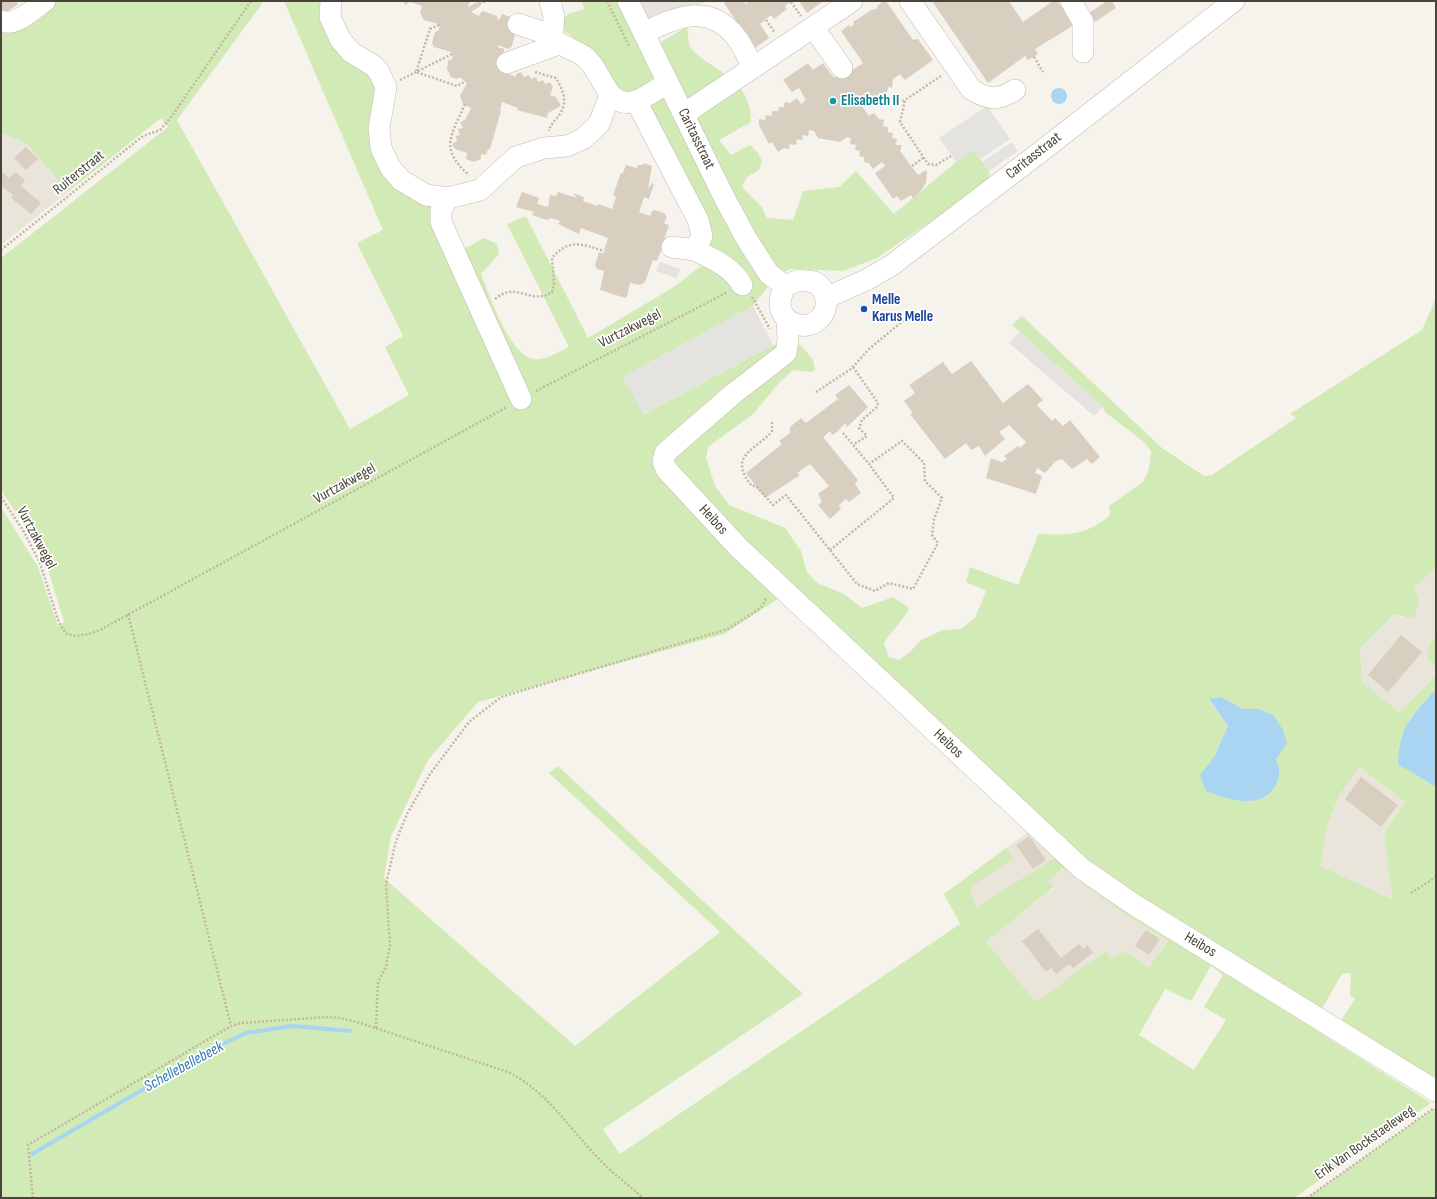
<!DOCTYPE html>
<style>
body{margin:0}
#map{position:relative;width:1437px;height:1199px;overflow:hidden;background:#f6f3ec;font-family:"Sofia Sans Condensed",sans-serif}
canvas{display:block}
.frame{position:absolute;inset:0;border:2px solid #4b4439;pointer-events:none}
</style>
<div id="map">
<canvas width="1437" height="1199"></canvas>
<div class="frame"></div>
</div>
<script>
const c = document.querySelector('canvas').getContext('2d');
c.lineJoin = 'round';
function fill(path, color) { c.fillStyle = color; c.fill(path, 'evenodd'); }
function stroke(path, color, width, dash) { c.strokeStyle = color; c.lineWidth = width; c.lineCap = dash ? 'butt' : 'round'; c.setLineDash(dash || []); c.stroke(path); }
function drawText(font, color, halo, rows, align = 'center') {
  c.font = font + ' "Sofia Sans Condensed",sans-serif'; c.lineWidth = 3.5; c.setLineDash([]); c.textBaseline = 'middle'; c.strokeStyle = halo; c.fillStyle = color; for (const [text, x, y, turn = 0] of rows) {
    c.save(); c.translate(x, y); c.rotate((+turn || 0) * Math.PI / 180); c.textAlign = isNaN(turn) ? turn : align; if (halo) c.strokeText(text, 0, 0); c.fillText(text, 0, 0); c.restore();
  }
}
const residential = new Path2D(`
 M 1,133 L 27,144 L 68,192 L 1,245 Z
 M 1436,568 L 1436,635 L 1429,643 L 1428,659 L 1436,668 L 1436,675 L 1400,714 L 1362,682 L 1360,648 L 1395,615 L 1403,618 L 1419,601 L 1414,587 Z
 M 1359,767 L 1405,802 L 1384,833 L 1392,899 L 1319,866 L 1326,829 L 1339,796 Z
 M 1035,827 L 1064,853 L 977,908 L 971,895 L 972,886 L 1014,859 L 1006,848 Z
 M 1062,868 L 1126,915 L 1168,941 L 1150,967 L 1124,951 L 1112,961 L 1106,951 L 1036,1003 L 986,942 L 1054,888 L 1047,881 Z`);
const green = new Path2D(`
 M 50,1 L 264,1 L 177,120 L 350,429 L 409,395 L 385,347 L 403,336 L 357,243 L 383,230 L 284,1 L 328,1 L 327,14 L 374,69 L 380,155 L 440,204 L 462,250 L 484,238 L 497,244 L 499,254 L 481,274 C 490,295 511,364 540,359 C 549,358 561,351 569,347 L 507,224 L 526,216 L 588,338 L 672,288 L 704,264 L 709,258 L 622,94 L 578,41 L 564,31 L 563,19 L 568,14 L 585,9 L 581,1 L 640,1 L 659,43 L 687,27 C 688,33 688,44 691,48 C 696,55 703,59 710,64 C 735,81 750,89 751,122 L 719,140 L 731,155 L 750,145 L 758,153 L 762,161 L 759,170 L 747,177 L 742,187 L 762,207 L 767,218 L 793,220 L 803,191 L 839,187 L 856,171 L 894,214 L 956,162 L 974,150 L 989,171 L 990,181 L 877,258 L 843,271 L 790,269 L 776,276 L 753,306 L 623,377 L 644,414 L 773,345 L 801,345 L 813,360 L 815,370 L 811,372 L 793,370 L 779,383 L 753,414 L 708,447 L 706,458 L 715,486 L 729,505 L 785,528 L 801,551 L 807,572 L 817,583 L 844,594 L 862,608 L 893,597 L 909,608 C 905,619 891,631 884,643 L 889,657 L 899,660 L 910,652 L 921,640 L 943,630 L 961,629 L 975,618 L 986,591 L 966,582 L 970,567 L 1018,585 L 1039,533 C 1065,537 1090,534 1110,515 L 1109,506 L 1143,482 L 1149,469 L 1151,451 L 1144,442 L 1105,412 L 1103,407 L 1012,325 L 1022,316 L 1162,448 L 1204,476 L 1212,475 L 1296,418 L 1290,414 L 1422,330 L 1436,298 L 1436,568 L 1414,587 L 1419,601 L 1414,618 L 1394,615 L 1360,648 L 1362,682 L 1400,713 L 1436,675 L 1436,689 L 1410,718 L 1398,763 L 1436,787 L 1436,1083 L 1339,1023 L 1355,999 L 1350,995 L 1351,973 L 1342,974 L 1311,1027 L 1431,1103 L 1294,1198 L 1,1198 L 1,507 L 38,567 L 58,626 L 64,622 L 47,566 L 36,543 L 1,490 L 1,258 L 168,127 L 161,118 L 68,192 L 27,144 L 1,133 L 1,25 ZM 781,597 L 1063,853 L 977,907 L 971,895 L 972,886 L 1014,859 L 1006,848 L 944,894 L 960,924 L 620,1154 L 603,1129 L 803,994 L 558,766 L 549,773 L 720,932 L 575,1046 L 384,878 L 391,836 L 428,760 L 478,702 L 724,634 ZM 1221,697 L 1243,709 L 1259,709 L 1287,743 L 1276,760 L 1201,775 L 1214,757 L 1228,726 L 1209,700 ZM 1359,767 L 1405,802 L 1384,833 L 1392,899 L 1320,866 L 1326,829 L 1339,796 ZM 1062,868 L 1126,915 L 1168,941 L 1149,967 L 1124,951 L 1112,960 L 1106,951 L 1036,1002 L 986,942 L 1054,887 L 1048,881 ZM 1211,966 L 1223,975 L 1204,1007 L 1226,1020 L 1194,1070 L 1139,1035 L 1165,989 L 1191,1001 Z
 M 1436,635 L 1436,668 L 1428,659 C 1428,648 1428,643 1436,635 Z
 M 1436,1107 L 1436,1198 L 1307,1198 Z`);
const parking = new Path2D(`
 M 640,1 L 707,1 L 652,29 Z
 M 987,106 L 1010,139 L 980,159 L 974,150 L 956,162 L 939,138 Z
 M 1012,142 L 1018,151 L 989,171 L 982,162 Z
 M 660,262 L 680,269 L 677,278 L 656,271 Z
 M 753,306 L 773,345 L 643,414 L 623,377 Z
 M 1020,332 L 1103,407 L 1094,416 L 1009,343 Z`);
const water = new Path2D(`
 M1051 96a8 8 0 1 1 16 0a8 8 0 1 1-16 0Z
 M 1436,689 L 1436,787 L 1398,764 C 1400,725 1411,717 1436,689 Z
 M 1221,697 L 1243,709 L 1259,709 L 1274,716 L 1283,730 L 1287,743 L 1276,760 C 1281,769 1280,775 1276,784 C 1264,811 1227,800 1206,791 L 1200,775 L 1214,757 L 1228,726 L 1209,699 Z`);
const stream = new Path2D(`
 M 32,1154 L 216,1047 L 246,1033 L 293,1026 L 350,1031`);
const building = new Path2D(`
 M 3,1 L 16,1 L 18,4 L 4,14 L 1,11 L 1,3 Z
 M 403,1 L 470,1 L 468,7 L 477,2 L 479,4 L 480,6 L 471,12 L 479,16 L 482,11 L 497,16 L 497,19 L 499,20 L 502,14 L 519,20 L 512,46 L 508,49 L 498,45 L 498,47 L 504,49 L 503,56 L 499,55 L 495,65 L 497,64 L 500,68 L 497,69 L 516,77 L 516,74 L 521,72 L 524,77 L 529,75 L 531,79 L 536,77 L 538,82 L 543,80 L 545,84 L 550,82 L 553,87 L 550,95 L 556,97 L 561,106 L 548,113 L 547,118 L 517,110 L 518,108 L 502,102 L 500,110 L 501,111 L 490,149 L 488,149 L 486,155 L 481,154 L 481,159 L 474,162 L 466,159 L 467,153 L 455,149 L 452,144 L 457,141 L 456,136 L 460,135 L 458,129 L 463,128 L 460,122 L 465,120 L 471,108 L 463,104 L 460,96 L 467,83 L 460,77 L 458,79 L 451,77 L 447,69 L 448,61 L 452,59 L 453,56 L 451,52 L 434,47 L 432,43 L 435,32 L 438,31 L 440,27 L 438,24 L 424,20 L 420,13 L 422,6 L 410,2 L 405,5 Z
 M 726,1 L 743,1 L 746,4 L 750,1 L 792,1 L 785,6 L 787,9 L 774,19 L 771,15 L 760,24 L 769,38 L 755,48 L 744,32 L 737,27 L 739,25 L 724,3 Z
 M 799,1 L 821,1 L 822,2 L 807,13 Z
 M 884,1 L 886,1 L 913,40 L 918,39 L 933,60 L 905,80 L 900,74 L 893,79 L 892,88 L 888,87 L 886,100 L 874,100 L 871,95 L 859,102 L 869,116 L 874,113 L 879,119 L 884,120 L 883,126 L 888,127 L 888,132 L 893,133 L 892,138 L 897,139 L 896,145 L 902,145 L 900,151 L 918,175 L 926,170 L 927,171 L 926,183 L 920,192 L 913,198 L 911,195 L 901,201 L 897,196 L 893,199 L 875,173 L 885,166 L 882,162 L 873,169 L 869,163 L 864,162 L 864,157 L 859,156 L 860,151 L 855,150 L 856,145 L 850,144 L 851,138 L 847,137 L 840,142 L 818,138 L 814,131 L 809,130 L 808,136 L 803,135 L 802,140 L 797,139 L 796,145 L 790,144 L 789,149 L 784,148 L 778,152 L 772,142 L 769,144 L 759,125 L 759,119 L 765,120 L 766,115 L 772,116 L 772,111 L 778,111 L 779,107 L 784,107 L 785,102 L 790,103 L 797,98 L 801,104 L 806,100 L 799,88 L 792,92 L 783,80 L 808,63 L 813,70 L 823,63 L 834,78 L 850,68 L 854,69 L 863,63 L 841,31 L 849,25 L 851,27 L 854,24 L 853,22 L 873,9 L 874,10 L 878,8 L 877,6 Z
 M 932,1 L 1009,1 L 1023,22 L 1053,1 L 1057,1 L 1063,7 L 1074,25 L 1035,49 L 1038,53 L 1034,57 L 1028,60 L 1025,56 L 988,83 Z
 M 1107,1 L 1112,1 L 1116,8 L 1095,22 L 1089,13 Z
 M 26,147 L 38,159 L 26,170 L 14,158 Z
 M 644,163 L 652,166 L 648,189 L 652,183 L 654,184 L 649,199 L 644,197 L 639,212 L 650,216 L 652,211 L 655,210 L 664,213 L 667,217 L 664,223 L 669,225 L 664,240 L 664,248 L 662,248 L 657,261 L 653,260 L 645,282 L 640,285 L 630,283 L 627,296 L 625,298 L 600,290 L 604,271 L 597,269 L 595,265 L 599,252 L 603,254 L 608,238 L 581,228 L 579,234 L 558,224 L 560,221 L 551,218 L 547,220 L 532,215 L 534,212 L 516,207 L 522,192 L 539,198 L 537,204 L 548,207 L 550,195 L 556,196 L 558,192 L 577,198 L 573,193 L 584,197 L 583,201 L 597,206 L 598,204 L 612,209 L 616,197 L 613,195 L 621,173 L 623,173 L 626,165 L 637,168 L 638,165 L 643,165 Z
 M 1,171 L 9,178 L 15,172 L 25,180 L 21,186 L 41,203 L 31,214 L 11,198 L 13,195 L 1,186 Z
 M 971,361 L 1003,403 L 1028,384 L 1043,400 L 1037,405 L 1052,421 L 1055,418 L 1063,426 L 1070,420 L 1100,457 L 1092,464 L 1087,459 L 1072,469 L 1062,459 L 1056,461 L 1045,473 L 1037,468 L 1035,473 L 1042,476 L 1036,494 L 986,478 L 991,458 L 1002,462 L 1007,459 L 1004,456 L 1018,446 L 1020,448 L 1026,442 L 1009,425 L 999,432 L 1005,439 L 985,456 L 979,446 L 971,450 L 966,443 L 945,459 L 910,414 L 913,413 L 904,401 L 915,393 L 909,385 L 943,362 L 952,374 Z
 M 849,385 L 868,407 L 847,427 L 845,423 L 837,432 L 832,435 L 830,431 L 823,437 L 858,480 L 855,484 L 861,493 L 849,502 L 846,499 L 839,505 L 841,509 L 830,519 L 818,505 L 822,502 L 818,494 L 829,486 L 810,464 L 797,473 L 800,475 L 765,498 L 746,473 L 782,444 L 779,441 L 790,433 L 790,427 L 801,418 L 806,423 L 838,399 L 835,395 Z
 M 1401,635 L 1422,652 L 1388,692 L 1368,675 Z
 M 1361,777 L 1398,805 L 1381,827 L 1345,799 Z
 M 1029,836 L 1046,860 L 1033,869 L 1016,845 Z
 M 1038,929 L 1061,958 L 1079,944 L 1083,949 L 1087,945 L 1093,953 L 1073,968 L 1069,964 L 1056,974 L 1051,968 L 1046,972 L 1022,941 Z
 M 1146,930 L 1160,939 L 1149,955 L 1135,946 Z`);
const path = new Path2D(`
 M 607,1 L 629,46
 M 791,2 L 801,16
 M 479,4 L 485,1
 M 766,20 L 775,33
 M 439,25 L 430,29 L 416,72 L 457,86 L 466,81
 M 1034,57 L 1043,72
 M 535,72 L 556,78 C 562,88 568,101 561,112 C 557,120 551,122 549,131
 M 941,76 L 905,100 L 900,122 L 928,164 L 936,165 L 951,156
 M 400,80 L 452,54
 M 887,97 L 904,101
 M 465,104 C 451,136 439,149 469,175
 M 912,166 L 923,158
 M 1,250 L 143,136 L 160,130 L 172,116 L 251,1
 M 752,297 L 770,329
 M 495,299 C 514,283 525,299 543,296 C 546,296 549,293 552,292 L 554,284 L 552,258 C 569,238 582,244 604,251
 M 853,367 L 878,403 L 877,407 L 862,420 L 859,428 L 867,436 L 853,445
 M 536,391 L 726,293
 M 816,392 L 851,369 L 869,349 L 904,320
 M 772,422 L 772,431 L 769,435 C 748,453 730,459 752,486 L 756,486 L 773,505 L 786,495 L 857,584 L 875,591 L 889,583 L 913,589 L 938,543 L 932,535 L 934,519 L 942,498 L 925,481 L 924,463 L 902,441 L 869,464 L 843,433
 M 1,497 L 24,532 L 40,563 L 59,623 L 63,629 L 67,634 L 75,636 L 89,634 L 102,629 L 507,407
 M 830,550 L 894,498 L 869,464
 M 128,614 L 231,1026
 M 1411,893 L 1436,877
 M 376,1028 L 378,982 L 386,967 L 390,945 L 386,884 L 396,841 L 407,814 L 430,774 L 469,722 L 501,697 L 728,629 L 761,608 L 767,597
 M 33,1198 L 28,1145 L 231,1026 L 241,1023 L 328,1017 L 340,1018 L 357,1022 L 508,1072 C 549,1093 568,1127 599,1159 C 612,1173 629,1185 643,1198
 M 1307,1198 L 1434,1108`);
const minor = new Path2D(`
 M 331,1 L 330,17 L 340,39 L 351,52 L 374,66 L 379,72 L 386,87 L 379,128 L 381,148 L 390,167 L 401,180 L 426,195 L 448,198 L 480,190 L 516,157 L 544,148 L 567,146 L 583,139 L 599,124 L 610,95
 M 550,1 L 554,17 L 552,40 C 561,45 577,51 585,57 C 603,71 606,111 636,101 C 647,97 658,88 668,83
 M 628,1 L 724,197 L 746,238 L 769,274 L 785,286
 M 910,1 L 971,89 C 988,100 997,101 1015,90
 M 1071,1 L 1083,22 L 1083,52
 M 1,21 C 16,27 33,9 45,1
 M 518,24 L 551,35
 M 813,27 L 842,68
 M 644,33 C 678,16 709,3 736,37 C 743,46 748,58 753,67
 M 507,63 L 559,44
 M 636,101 L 698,220 L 702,236 L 695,250 L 672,247
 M 684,114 L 852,1
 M 448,198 L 441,210 L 441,222 L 521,399
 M 695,250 C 713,259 732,267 742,285
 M 799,280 C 804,281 810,281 814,282 C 828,288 830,310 819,319 C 807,331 786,325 781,310 C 778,301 782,293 785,286 Z
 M 826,298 L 868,279 L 892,265 L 1039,153 L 1234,1
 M 787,319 L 788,340 L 786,353 L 733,394 L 665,453 L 663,461 L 666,469 L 739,548 L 1081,868 L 1133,904 L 1436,1091`);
const markers = [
 [833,101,4,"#0f9aa8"],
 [864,309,4,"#1a4fb4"]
];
const cultureNames = [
 ["Elisabeth II",841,101]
];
const streetNames = [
 ["Caritasstraat",696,139,64],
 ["Caritasstraat",1034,156,-38],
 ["Ruiterstraat",79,173,-39],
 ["Vurtzakwegel",630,329,-27],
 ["Vurtzakwegel",345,484,-29],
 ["Heibos",713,520,47],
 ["Vurtzakwegel",36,538,62],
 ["Heibos",948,744,43],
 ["Heibos",1200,945,31],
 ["Erik Van Bockstaeleweg",1365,1143,-35]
];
const transitNames = [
 ["Melle",872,300],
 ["Karus Melle",872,317]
];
const waterNames = [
 ["Schellebellebeek",184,1067,-29]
];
fill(residential, '#eae5da');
fill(green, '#d2eab5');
fill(parking, '#e5e3e0');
fill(water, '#a9d4f2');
stroke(stream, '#a9d4f2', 4);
fill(building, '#d8cfc1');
stroke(minor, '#c2bbae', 22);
stroke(path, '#c4b79f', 2.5, [2, 2]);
stroke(minor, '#fff', 21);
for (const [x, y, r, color] of markers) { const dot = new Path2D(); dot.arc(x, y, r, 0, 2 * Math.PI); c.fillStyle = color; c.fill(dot); stroke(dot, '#fff', 1.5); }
drawText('bold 15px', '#0d838f', '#fff', cultureNames, 'left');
drawText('15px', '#4b4439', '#fff', streetNames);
drawText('bold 15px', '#164399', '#fff', transitNames, 'left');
drawText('italic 16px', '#2e7ab2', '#fff', waterNames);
</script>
